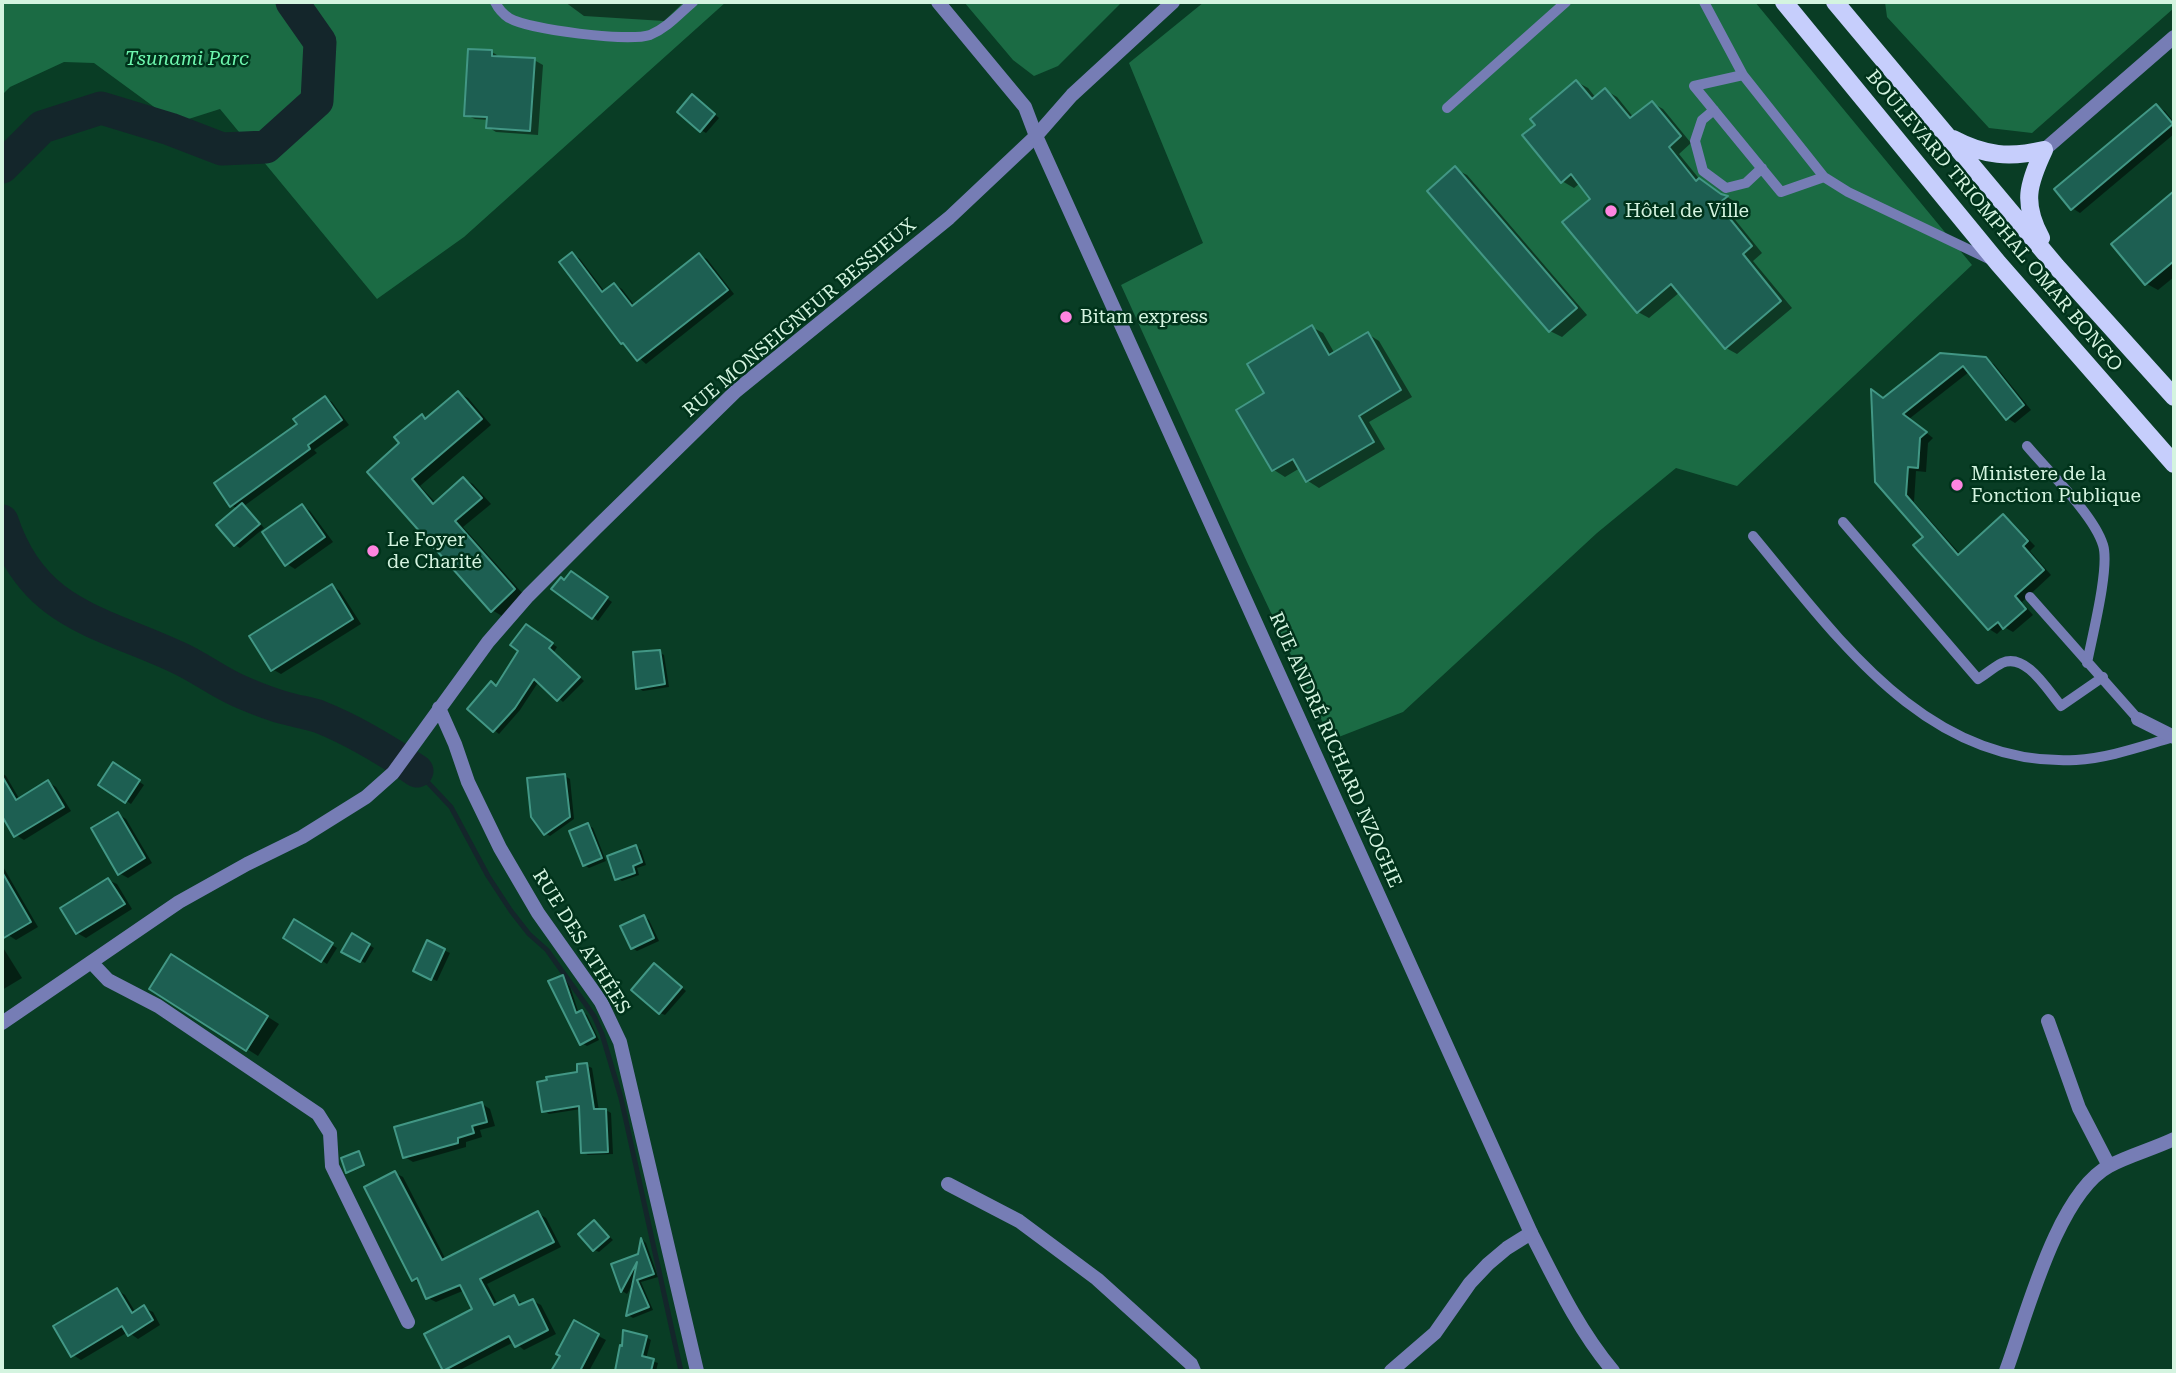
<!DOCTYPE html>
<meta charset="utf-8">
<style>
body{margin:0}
#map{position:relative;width:2176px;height:1373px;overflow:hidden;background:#093d25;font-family:"Roboto Serif",serif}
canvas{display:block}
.frame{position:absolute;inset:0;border:4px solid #d4f4e0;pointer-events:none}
</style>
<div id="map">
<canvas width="2176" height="1373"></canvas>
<div class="frame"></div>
</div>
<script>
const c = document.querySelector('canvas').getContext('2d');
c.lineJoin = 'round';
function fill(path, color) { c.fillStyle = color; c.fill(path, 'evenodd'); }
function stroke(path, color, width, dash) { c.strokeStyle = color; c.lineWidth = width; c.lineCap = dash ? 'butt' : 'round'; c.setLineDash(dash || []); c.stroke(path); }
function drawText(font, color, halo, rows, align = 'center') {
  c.font = font + ' "Roboto Serif",serif'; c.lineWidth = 5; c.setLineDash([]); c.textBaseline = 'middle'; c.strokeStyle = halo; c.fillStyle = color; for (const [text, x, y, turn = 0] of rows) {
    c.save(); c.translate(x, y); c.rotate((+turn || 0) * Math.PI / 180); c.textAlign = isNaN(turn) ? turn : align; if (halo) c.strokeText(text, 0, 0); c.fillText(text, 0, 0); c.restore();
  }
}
const green = new Path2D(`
 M 2,2 L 726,2 L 464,237 L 377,299 L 220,109 L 176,123 L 94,63 L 64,62 L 10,87 L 2,95 Z
 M 964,2 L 1122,2 L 1058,66 L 1034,76 L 1013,60 Z
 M 1204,2 L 1755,2 L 1972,265 L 1737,486 L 1676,468 L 1597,533 L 1403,712 L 1331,740 L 1247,562 L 1121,285 L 1203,243 L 1129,63 Z
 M 1885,2 L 2174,2 L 2174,8 L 2032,133 L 1989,128 L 1887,17 Z`);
const shadow = new Path2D(`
 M 565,2 L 684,2 L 664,21 L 584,16 Z
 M 492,52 L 500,57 L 534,60 L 543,65 L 538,135 L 496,132 L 488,127 L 489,120 L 475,119 L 466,115 Z
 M 1577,82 L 1588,88 L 1596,98 L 1605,90 L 1617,97 L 1634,118 L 1652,103 L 1663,109 L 1691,143 L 1679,154 L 1701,181 L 1737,203 L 1728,211 L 1762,253 L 1753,261 L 1792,308 L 1737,354 L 1726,348 L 1680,292 L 1649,318 L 1638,312 L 1593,199 L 1580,183 L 1574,188 L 1562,181 L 1537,125 Z
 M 697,99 L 719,118 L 706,133 L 701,130 Z
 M 2156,106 L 2165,111 L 2174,122 L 2174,134 L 2080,213 L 2072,208 Z
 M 1455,169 L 1467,175 L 1587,315 L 1562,337 L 1550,331 Z
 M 2174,193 L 2174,277 L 2158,290 L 2147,284 L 2113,244 Z
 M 572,254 L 580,259 L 605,292 L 615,285 L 622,289 L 635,306 L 699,255 L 707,259 L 734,294 L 646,364 L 622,343 Z
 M 1312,327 L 1323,333 L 1335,354 L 1368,334 L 1379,341 L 1412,397 L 1369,422 L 1385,449 L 1319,488 L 1308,481 L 1300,468 L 1285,477 L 1274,470 L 1266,394 Z
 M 1940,355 L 1985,359 L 1994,364 L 2031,410 L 2015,423 L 2007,418 L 1969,372 L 1909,419 L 1933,438 L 1928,443 L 1926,472 L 1916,471 L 1914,502 L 1961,555 L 2003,516 L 2011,521 L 2035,546 L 2030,551 L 2051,575 L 2022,602 L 2033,615 L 2013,632 L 2004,627 L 1997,634 L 1989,629 L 1925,537 L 1877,481 L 1884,400 Z
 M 458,393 L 468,398 L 491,425 L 420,486 L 436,503 L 464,479 L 473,484 L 491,504 L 463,527 L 524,595 L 502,616 L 492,610 L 369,472 L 401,443 L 422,416 L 427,419 Z
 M 325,398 L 332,402 L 349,425 L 314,450 L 317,453 L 244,506 L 264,528 L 240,548 L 235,545 L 238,509 L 231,505 L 299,424 Z
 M 302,506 L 310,511 L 333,542 L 295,569 L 287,564 Z
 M 576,576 L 612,602 L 598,621 L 554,589 Z
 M 332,586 L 340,591 L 361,624 L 281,674 L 272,669 Z
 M 531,629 L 557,647 L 554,652 L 584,681 L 563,702 L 539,681 L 520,710 L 499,734 L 469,709 L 491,683 L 497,687 Z
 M 659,652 L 664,655 L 669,687 L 643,691 L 638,688 Z
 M 113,764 L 144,785 L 131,804 L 100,784 Z
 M 2,773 L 6,776 L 20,800 L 48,782 L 56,787 L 71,811 L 24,840 L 16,835 L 2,815 Z
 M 565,776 L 570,779 L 574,819 L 550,836 L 545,833 Z
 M 118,814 L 126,819 L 152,863 L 128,878 L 119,873 Z
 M 588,825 L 593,828 L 606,861 L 589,868 L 584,865 Z
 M 636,847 L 641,850 L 646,865 L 637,868 L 639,875 L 622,881 L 617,878 Z
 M 2,865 L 38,927 L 16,940 L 8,935 L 2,924 Z
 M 108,880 L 117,884 L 132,909 L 86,938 L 77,933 Z
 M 644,917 L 649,920 L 659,941 L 637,951 L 632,948 Z
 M 295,921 L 337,948 L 327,964 L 285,937 Z
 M 353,936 L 374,948 L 365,963 L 344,951 Z
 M 428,943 L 450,953 L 437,981 L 421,974 Z
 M 2,946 L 22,978 L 2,990 Z
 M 183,963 L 279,1024 L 258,1056 L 152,989 Z
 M 659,968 L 686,991 L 665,1015 L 660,1013 Z
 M 563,977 L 568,980 L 579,1014 L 582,1012 L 587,1015 L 599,1040 L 587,1046 L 582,1043 Z
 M 586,1065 L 592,1068 L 599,1111 L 606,1110 L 611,1113 L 613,1154 L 588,1155 L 583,1152 L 581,1109 L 549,1114 L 544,1111 Z
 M 482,1104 L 490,1109 L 495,1126 L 480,1130 L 482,1137 L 466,1142 L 466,1147 L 413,1162 L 405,1157 Z
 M 359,1153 L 365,1166 L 349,1173 L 348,1172 Z
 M 395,1173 L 403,1177 L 446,1260 L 538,1213 L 546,1218 L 561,1247 L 487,1284 L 498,1305 L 514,1297 L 524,1305 L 533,1301 L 541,1305 L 556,1334 L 524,1350 L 514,1342 L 458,1371 L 444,1370 L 475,1310 L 465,1290 L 436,1302 L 428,1298 L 422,1285 L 414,1280 Z
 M 594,1222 L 613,1240 L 599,1252 L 594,1250 Z
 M 643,1240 L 646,1243 L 658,1277 L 641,1282 L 653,1310 L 633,1318 L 628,1315 L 635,1280 L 627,1294 L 622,1291 L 614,1265 L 640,1256 Z
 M 117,1290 L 125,1295 L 136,1313 L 144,1308 L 153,1312 L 160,1325 L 138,1339 L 128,1332 L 81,1360 L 73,1355 Z
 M 574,1323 L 606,1340 L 589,1371 L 553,1371 Z
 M 646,1337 L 651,1340 L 646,1359 L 658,1363 L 656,1371 L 617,1371 L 622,1348 Z`);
const stream = new Path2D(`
 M 417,771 L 451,807 L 488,876 L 511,911 L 529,934 L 547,950 L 594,1016 L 602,1034 L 621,1098 L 681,1371`);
const river = new Path2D(`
 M 2,167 L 42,127 L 101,108 L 170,129 L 222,149 L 266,147 L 317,101 L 320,42 L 292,2
 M 2,521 C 33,615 100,621 179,658 C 199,667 218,682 239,691 C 255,698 272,705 289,709 C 299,712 310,713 320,717 C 355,731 386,750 417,771`);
const building = new Path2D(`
 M 468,49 L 492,50 L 492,56 L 535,58 L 530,131 L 486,128 L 487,117 L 464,116 Z
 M 1576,80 L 1592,99 L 1605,88 L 1630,118 L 1652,101 L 1681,136 L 1669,147 L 1696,181 L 1699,178 L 1721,194 L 1728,196 L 1718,204 L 1752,246 L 1743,254 L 1781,301 L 1725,349 L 1671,284 L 1637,313 L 1562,222 L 1590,199 L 1571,174 L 1561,183 L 1522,135 L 1535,125 L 1530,119 Z
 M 692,94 L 715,114 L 700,132 L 677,112 Z
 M 2156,104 L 2173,124 L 2071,210 L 2054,189 Z
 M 1455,166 L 1577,308 L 1549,332 L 1427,191 Z
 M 2174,191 L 2174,261 L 2145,285 L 2111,244 Z
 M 572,252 L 602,292 L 614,283 L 632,306 L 699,253 L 728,290 L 637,361 L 623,343 L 621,344 L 559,262 Z
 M 1312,325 L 1329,355 L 1368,332 L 1401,390 L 1359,416 L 1374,442 L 1306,482 L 1293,459 L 1272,471 L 1236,410 L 1264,393 L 1247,364 Z
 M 1940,353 L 1986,357 L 2024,405 L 2006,420 L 1963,366 L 1903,414 L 1927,432 L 1920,438 L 1918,468 L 1908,467 L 1906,495 L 1958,555 L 2003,514 L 2028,541 L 2023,546 L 2044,570 L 2015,596 L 2026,609 L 2003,629 L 1998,622 L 1988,630 L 1913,545 L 1923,537 L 1875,482 L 1871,389 L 1883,398 Z
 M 458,391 L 482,419 L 412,479 L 433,504 L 463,477 L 482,498 L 455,521 L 515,589 L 491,612 L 367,472 L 399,443 L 394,437 L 422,414 L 425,419 Z
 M 325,396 L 342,420 L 308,445 L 310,449 L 230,507 L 214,483 L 297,424 L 293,419 Z
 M 242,503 L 260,524 L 234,546 L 216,525 Z
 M 302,504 L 325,537 L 285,566 L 262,532 Z
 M 571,571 L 608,597 L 592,619 L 551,589 L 561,577 L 564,580 Z
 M 332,584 L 353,619 L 271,671 L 249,636 Z
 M 526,624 L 553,643 L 549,648 L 580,677 L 557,701 L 534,679 L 515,708 L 493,732 L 467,709 L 491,681 L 496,686 L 518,651 L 510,645 Z
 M 660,650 L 665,684 L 636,689 L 633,652 Z
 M 113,762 L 140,780 L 125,803 L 98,785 Z
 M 565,774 L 570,817 L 544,835 L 531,817 L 527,778 Z
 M 2,776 L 16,800 L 48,780 L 64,807 L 14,837 L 2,816 Z
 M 118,812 L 145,858 L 118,875 L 91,828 Z
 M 588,823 L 602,858 L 583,866 L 569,831 Z
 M 636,845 L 642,862 L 633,866 L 635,873 L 615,880 L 607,856 Z
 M 2,872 L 31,922 L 2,939 Z
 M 108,878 L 125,904 L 76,934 L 60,908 Z
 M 644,915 L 654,938 L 631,949 L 620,926 Z
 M 294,919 L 333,943 L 321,962 L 283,938 Z
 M 352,933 L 370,944 L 360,962 L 341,952 Z
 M 427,940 L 445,949 L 431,980 L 413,971 Z
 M 171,954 L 268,1016 L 246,1051 L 149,989 Z
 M 654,963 L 682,987 L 659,1014 L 631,990 Z
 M 563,975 L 576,1013 L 582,1010 L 595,1037 L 580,1045 L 548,981 Z
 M 587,1063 L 594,1109 L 606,1109 L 608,1152 L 581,1153 L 579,1106 L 542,1112 L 537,1082 L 547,1080 L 546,1077 L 577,1072 L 577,1064 Z
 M 482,1102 L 487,1122 L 472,1126 L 474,1133 L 458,1138 L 458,1143 L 403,1158 L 394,1127 Z
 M 359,1151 L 364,1165 L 346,1173 L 341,1158 Z
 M 395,1171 L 442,1260 L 538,1211 L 554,1242 L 480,1279 L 494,1305 L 514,1295 L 519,1305 L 533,1299 L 548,1330 L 515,1347 L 509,1336 L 443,1371 L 424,1334 L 472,1309 L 460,1285 L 426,1299 L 417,1278 L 412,1281 L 364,1187 Z
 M 594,1220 L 609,1237 L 593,1251 L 578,1234 Z
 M 641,1238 L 654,1274 L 637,1280 L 649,1307 L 626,1316 L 637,1262 L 621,1292 L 611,1264 L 638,1254 Z
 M 117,1288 L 132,1313 L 144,1305 L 153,1320 L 128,1336 L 122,1326 L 71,1357 L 53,1326 Z
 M 574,1320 L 599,1334 L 580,1371 L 551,1371 L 560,1356 L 556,1354 Z
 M 623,1330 L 647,1336 L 642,1356 L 654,1359 L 651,1371 L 615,1371 L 620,1345 L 622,1346 Z`);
const service = new Path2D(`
 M 495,2 C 498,8 503,14 509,18 C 530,30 628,42 650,35 C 667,28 679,14 693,2
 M 1704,2 L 1743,75 L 1824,177 L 1848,192 L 1991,260
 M 1743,75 L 1694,86 L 1781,192 L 1824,177
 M 1447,108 L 1566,2
 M 1714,110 L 1702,120 L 1695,141 L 1703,171 L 1726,188 L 1746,183 L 1762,168
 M 2027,446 C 2048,471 2094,515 2103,545 C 2110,567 2092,637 2087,663
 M 1843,522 L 1978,679 C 1986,674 1994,667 2002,663 C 2026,652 2048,691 2061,706 L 2103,677
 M 1753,536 C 1838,638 1927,768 2076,760 C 2109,758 2142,746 2174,737
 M 2030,597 L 2138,719`);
const minor = new Path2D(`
 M 2044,150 L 2174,37
 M 439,708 L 455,744 L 468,782 L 500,848 L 538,913 L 601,1002 L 620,1042 L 697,1371
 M 2138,719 L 2174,737
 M 91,962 L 108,980 L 158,1006 L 318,1114 L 330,1133 L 332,1166 L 408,1322
 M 2048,1021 L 2079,1108 L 2109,1166
 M 2,1023 L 179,902 L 247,864 L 302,837 L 366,797 L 393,773 L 488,642 L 528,596 L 595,529 L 736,391 L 949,218 L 1036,136 L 1025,107 L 938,2
 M 948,1184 L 1019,1221 L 1097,1279 L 1191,1364 L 1194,1371
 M 1391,1371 L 1435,1333 L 1470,1283 L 1488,1264 L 1507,1248 L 1531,1233
 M 2006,1371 C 2026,1317 2057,1194 2109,1166 C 2130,1155 2153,1149 2174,1139`);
const tertiary = new Path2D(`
 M 1173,2 L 1072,95 L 1036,136 L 1531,1233 C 1556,1282 1578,1329 1613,1371`);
const primary = new Path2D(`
 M 1784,2 L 1998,263 L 2174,464
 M 1835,2 L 2056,266 L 2174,397
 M 1953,139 C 1985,156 2010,158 2044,150
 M 2041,238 C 2022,203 2028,184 2044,150`);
const markers = [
 [1611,211,7,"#fe85e0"],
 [1066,317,7,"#fe85e0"],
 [1957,485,7,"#fe85e0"],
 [373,551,7,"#fe85e0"]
];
const parkNames = [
 ["Tsunami Parc",187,59]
];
const poiNames = [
 ["Hôtel de Ville",1625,211],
 ["Bitam express",1080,317],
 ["Ministere de la",1971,474],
 ["Fonction Publique",1971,496],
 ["Le Foyer",387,540],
 ["de Charité",387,562]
];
const streetNames = [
 ["BOULEVARD TRIOMPHAL OMAR BONGO",1994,221,50],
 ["RUE MONSEIGNEUR BESSIEUX",800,318,-40],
 ["RUE ANDRÉ RICHARD NZOGHE",1335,750,66],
 ["RUE DES ATHÉES",581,942,58]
];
fill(green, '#1b6b44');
fill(shadow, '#0007');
stroke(stream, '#14262b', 5);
stroke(river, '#14262b', 33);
fill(building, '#1d5f52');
stroke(building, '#429785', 2);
stroke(service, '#767db5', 10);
stroke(minor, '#767db5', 14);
stroke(tertiary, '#767db5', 14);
stroke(primary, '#c6cefc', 18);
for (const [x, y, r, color] of markers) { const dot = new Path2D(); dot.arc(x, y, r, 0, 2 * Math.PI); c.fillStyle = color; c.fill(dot); stroke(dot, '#00331b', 2.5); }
drawText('italic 19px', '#6ef7af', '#00331b', parkNames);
drawText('19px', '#d4f4e0', '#00331b', poiNames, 'left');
drawText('19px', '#d4f4e0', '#00331b', streetNames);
</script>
